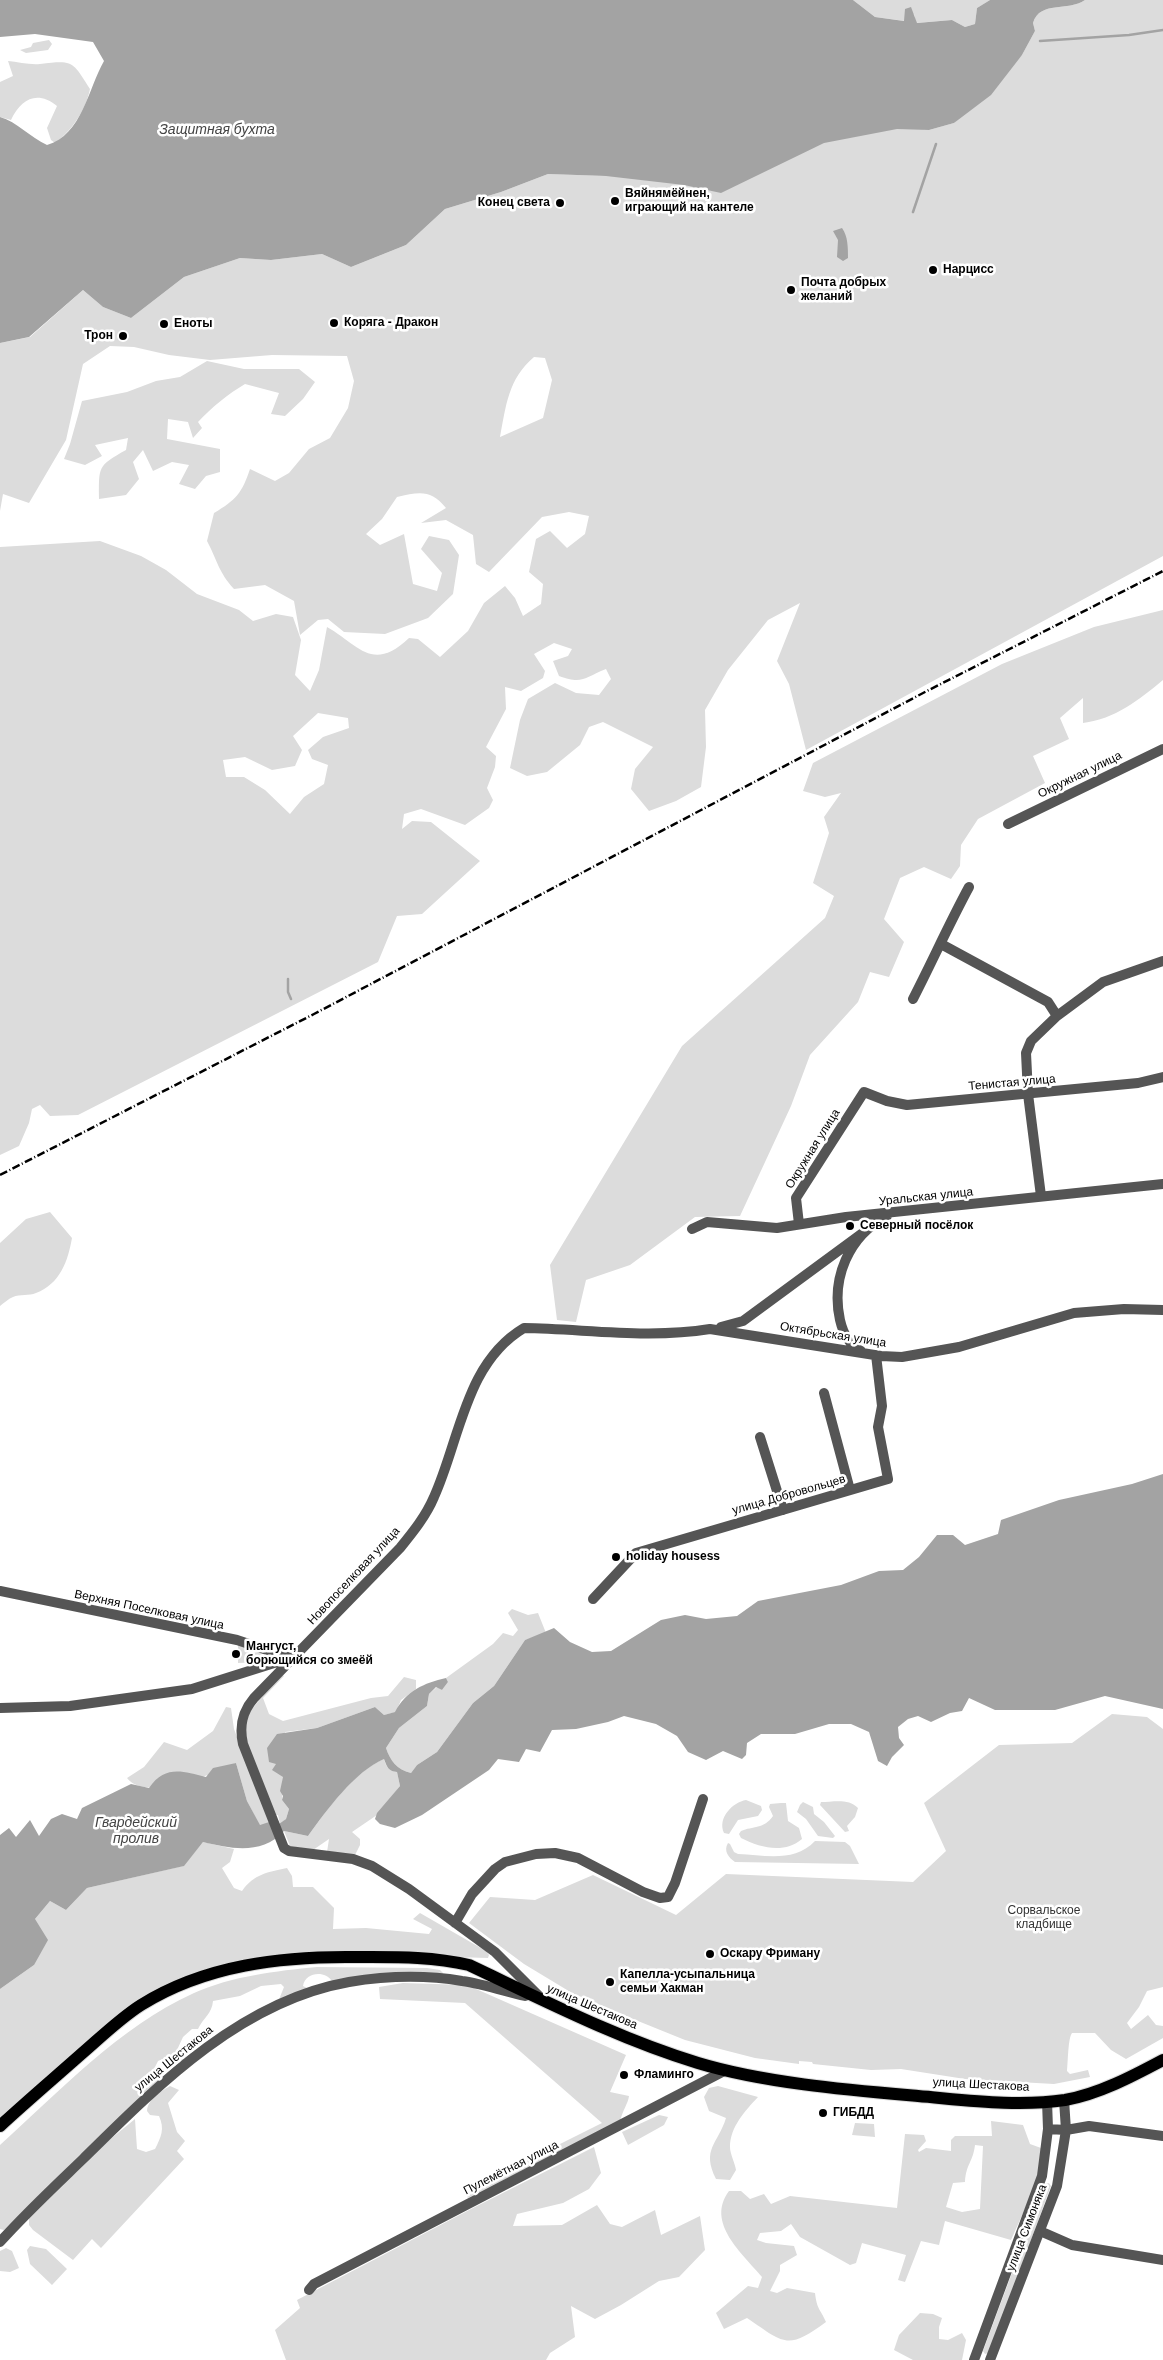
<!DOCTYPE html>
<meta charset="utf-8">
<style>
body{margin:0}
canvas{display:block;background:#fff}
</style>
<canvas width="1163" height="2360"></canvas>
<script>
const c = document.querySelector('canvas').getContext('2d');
c.lineJoin = 'round';
function fill(path, color) { c.fillStyle = color; c.fill(path, 'evenodd'); }
function stroke(path, color, width, dash) { c.strokeStyle = color; c.lineWidth = width; c.lineCap = dash ? 'butt' : 'round'; c.setLineDash(dash || []); c.stroke(path); }
function drawText(font, color, halo, rows, align = 'center') {
  c.font = font + ' Arial,sans-serif'; c.lineWidth = 5; c.setLineDash([]); c.textBaseline = 'middle'; c.strokeStyle = halo; c.fillStyle = color; for (const [text, x, y, turn = 0] of rows) {
    c.save(); c.translate(x, y); c.rotate((+turn || 0) * Math.PI / 180); c.textAlign = isNaN(turn) ? turn : align; if (halo) c.strokeText(text, 0, 0); c.fillText(text, 0, 0); c.restore();
  }
}
const green = new Path2D(`
 M 853,0 L 990,0 L 977,8 L 975,24 L 965,27 L 952,20 L 916,23 L 914,14 L 905,21 L 875,17 Z
 M 1085,0 L 1163,0 L 1163,556 L 806,750 L 789,684 L 777,661 L 800,603 L 768,620 L 728,670 L 705,710 L 706,747 L 701,787 L 676,801 L 649,811 L 631,789 L 635,769 L 653,747 L 603,722 L 589,727 L 580,745 L 547,772 L 527,776 L 510,768 L 520,720 L 528,699 L 555,683 L 576,693 L 599,695 L 611,679 L 606,669 C 585,677 583,685 559,676 L 553,661 L 568,656 L 572,649 L 554,643 L 534,654 L 545,671 L 543,678 L 521,691 L 505,687 L 506,709 L 486,747 L 496,756 L 495,767 L 487,788 L 493,800 L 489,808 L 465,825 L 421,809 L 404,814 L 402,829 L 412,821 L 431,822 L 480,861 L 422,914 L 397,916 L 378,962 L 78,1115 L 50,1116 L 40,1105 L 32,1109 L 29,1123 L 19,1146 L 0,1155 L 0,547 L 100,541 L 141,556 L 166,570 L 197,594 L 239,610 L 253,621 L 276,614 L 293,617 L 301,640 L 295,675 L 310,691 L 319,670 L 327,627 C 359,645 372,673 409,638 L 418,639 L 440,657 L 468,631 L 484,603 L 505,586 L 515,598 L 523,616 L 541,604 L 543,584 L 529,572 L 536,539 L 550,531 L 567,548 L 585,534 L 589,516 L 569,512 L 542,517 L 489,572 L 476,564 L 473,535 L 446,520 L 421,523 L 446,508 C 431,489 419,492 397,497 L 382,519 L 366,534 L 380,545 L 404,534 L 413,584 L 437,591 L 442,573 L 421,549 L 429,536 L 449,540 L 459,555 L 453,594 L 428,618 L 385,634 L 344,632 L 328,619 L 318,620 L 300,635 L 294,601 L 265,585 L 234,589 C 219,573 217,560 207,541 L 214,513 C 236,500 242,493 250,469 L 275,481 L 289,473 L 309,449 L 330,438 L 348,408 L 354,381 L 347,356 L 272,355 L 210,360 L 169,355 L 134,347 L 110,346 L 83,364 L 66,440 L 29,503 L 3,494 L 0,511 L 0,343 L 30,337 L 83,290 L 103,307 L 131,318 L 184,277 L 240,258 L 271,260 L 322,254 L 351,267 L 406,245 L 445,209 L 501,192 L 548,174 L 606,176 L 717,104 L 929,130 L 954,123 L 1022,55 L 1035,31 L 1033,23 C 1040,0 1068,12 1085,0 ZM 534,357 L 545,358 L 552,380 L 543,418 L 500,437 C 506,406 508,379 534,357 ZM 318,713 L 348,718 L 349,728 L 323,737 L 308,750 L 312,759 L 328,765 L 324,784 L 304,797 L 290,814 L 265,790 L 244,777 L 226,777 L 223,760 L 245,757 L 272,770 L 295,766 L 302,750 L 293,736 Z
 M 49,40 L 52,44 L 48,50 L 26,53 L 20,50 L 31,47 L 33,43 Z
 M 8,61 C 18,62 30,65 40,64 C 74,60 72,61 90,89 C 86,109 72,131 55,143 L 51,140 L 47,128 L 57,106 C 37,90 21,99 11,120 L 0,117 L 0,82 L 13,76 Z
 M 207,361 L 244,369 L 299,369 L 315,382 L 303,399 L 285,416 L 271,414 L 279,393 L 245,384 C 228,394 212,407 198,422 L 202,428 L 193,438 L 188,422 L 168,419 L 167,439 L 220,449 L 220,472 L 206,476 L 195,489 L 179,484 L 189,465 L 172,462 L 153,471 L 143,450 L 133,462 L 139,479 L 126,495 L 99,499 C 99,467 97,466 126,450 L 128,438 L 95,445 L 102,456 L 85,465 L 64,459 L 70,444 L 82,401 L 127,392 L 156,381 L 180,377 Z
 M 1163,610 L 1163,680 C 1139,700 1115,719 1083,723 L 1083,698 L 1060,718 L 1069,739 L 1033,756 L 1045,783 L 978,819 L 961,845 L 960,866 L 951,879 L 924,867 L 900,878 L 884,919 L 904,942 L 889,977 L 870,972 L 858,1002 L 810,1055 L 791,1106 L 740,1216 L 695,1217 L 630,1265 L 586,1280 L 576,1322 L 557,1320 L 550,1265 L 682,1046 L 825,918 L 834,896 L 813,883 L 829,833 L 824,817 L 841,793 L 825,797 L 803,791 L 813,763 L 1002,664 L 1094,627 Z
 M 50,1212 L 72,1238 C 68,1261 60,1284 36,1293 C 29,1296 20,1294 13,1297 C 8,1299 4,1303 0,1306 L 0,1243 L 26,1219 Z
 M 512,1609 L 528,1615 L 538,1613 L 546,1633 L 525,1640 L 494,1686 L 473,1703 L 437,1752 L 417,1765 L 411,1773 C 397,1770 390,1760 386,1748 L 399,1728 L 427,1706 L 429,1694 L 437,1687 L 442,1690 L 448,1682 L 446,1678 L 493,1644 L 503,1633 L 513,1636 L 518,1630 L 508,1613 Z
 M 238,1644 L 261,1651 L 263,1662 L 238,1663 Z
 M 281,1674 L 284,1676 L 263,1698 L 269,1714 L 283,1721 L 371,1698 L 388,1696 L 404,1677 L 416,1680 L 416,1689 L 401,1700 L 396,1712 L 384,1715 L 375,1707 L 317,1728 L 285,1732 L 276,1764 L 283,1777 L 282,1800 L 289,1809 L 286,1819 L 280,1824 L 278,1815 L 273,1815 L 244,1739 L 247,1715 Z
 M 226,1707 L 231,1708 L 234,1729 L 269,1822 L 260,1826 L 247,1801 L 236,1763 C 214,1774 144,1802 127,1778 L 144,1767 L 164,1742 L 187,1750 L 213,1731 Z
 M 1112,1714 L 1147,1717 L 1163,1729 L 1163,1987 L 1147,1991 L 1139,2007 L 1127,2023 L 1131,2029 L 1148,2015 L 1156,2025 L 1163,2026 L 1163,2038 L 1126,2059 L 1111,2050 L 1095,2033 L 1072,2033 C 1068,2038 1068,2062 1067,2071 L 1070,2074 L 1088,2070 L 1090,2077 L 1054,2084 L 965,2079 L 901,2069 L 871,2070 L 813,2064 L 812,2062 L 799,2061 L 799,2064 L 755,2058 L 685,2040 L 638,2021 L 572,1993 L 524,1964 L 469,1923 L 490,1897 L 535,1900 L 593,1875 L 676,1915 L 726,1874 L 913,1882 L 946,1851 L 924,1803 L 999,1745 L 1072,1743 Z
 M 384,1759 C 386,1767 389,1771 397,1772 L 400,1786 L 377,1815 L 352,1832 L 360,1839 L 360,1845 L 355,1855 L 327,1852 L 329,1839 L 313,1850 L 290,1846 L 284,1831 L 308,1836 C 327,1810 354,1771 384,1759 Z
 M 746,1800 L 761,1806 L 762,1810 L 758,1816 L 738,1820 L 729,1834 L 724,1833 C 717,1818 733,1802 746,1800 Z
 M 803,1802 L 813,1807 L 814,1814 L 824,1822 L 835,1836 L 833,1838 L 818,1836 L 806,1819 L 797,1812 L 800,1805 Z
 M 821,1802 C 833,1802 849,1798 858,1808 L 855,1817 L 847,1826 L 849,1831 L 845,1832 L 820,1805 Z
 M 781,1803 L 786,1803 L 788,1821 L 799,1828 L 802,1839 C 784,1854 761,1848 741,1838 L 739,1834 L 741,1831 C 753,1826 764,1829 773,1816 L 769,1807 L 770,1804 Z
 M 815,1841 L 845,1842 L 850,1846 L 859,1864 L 735,1862 C 729,1858 723,1851 728,1843 L 730,1844 L 734,1852 L 738,1854 C 765,1855 794,1863 815,1841 Z
 M 203,1842 L 234,1849 L 230,1862 L 222,1868 L 234,1888 L 242,1891 C 254,1874 268,1872 287,1868 L 292,1876 L 293,1887 L 313,1887 L 334,1908 L 333,1929 L 366,1928 L 429,1934 L 432,1929 L 413,1919 L 420,1913 L 486,1951 L 489,1955 L 488,1958 L 317,1953 L 163,1991 L 0,2122 L 0,1989 L 34,1965 L 35,1919 L 50,1901 L 66,1910 L 87,1888 L 183,1866 Z
 M 317,1967 L 427,1968 L 440,1970 L 443,1973 L 442,1975 L 330,1983 L 332,1981 C 325,1970 305,1972 303,1986 L 307,1988 L 278,2002 L 284,1987 L 281,1984 L 261,1986 L 240,1996 L 213,2001 C 212,2014 203,2018 198,2029 L 192,2029 L 183,2037 L 177,2050 L 185,2055 L 186,2059 L 179,2063 L 170,2056 L 158,2061 L 153,2071 L 159,2080 L 4,2230 L 0,2229 L 0,2145 C 60,2091 119,2027 194,1993 C 232,1976 276,1971 317,1967 Z
 M 403,1983 L 467,1985 L 626,2055 L 610,2092 L 629,2096 C 628,2104 622,2111 620,2122 L 468,2198 L 464,2192 L 602,2123 L 465,2003 L 380,1999 L 379,1987 Z
 M 170,2086 L 179,2090 L 168,2103 L 177,2132 L 185,2141 L 177,2151 L 184,2159 L 101,2248 L 92,2239 L 73,2260 L 33,2230 L 29,2225 L 29,2217 L 86,2159 L 135,2119 L 137,2149 L 146,2152 L 155,2149 C 161,2137 165,2129 159,2116 L 150,2115 L 147,2111 C 148,2099 160,2092 170,2086 Z
 M 718,2086 L 758,2097 C 745,2111 730,2127 730,2147 C 730,2154 735,2163 736,2170 L 730,2180 L 716,2179 C 701,2149 718,2144 726,2118 L 709,2111 L 704,2097 L 709,2088 Z
 M 659,2115 L 668,2117 L 664,2125 L 628,2145 L 622,2132 Z
 M 991,2121 L 1023,2125 L 1030,2144 L 1041,2148 L 1040,2175 L 1011,2240 L 945,2221 L 939,2245 L 921,2241 L 905,2282 L 898,2280 L 906,2255 L 862,2243 L 856,2263 L 850,2265 L 800,2237 L 791,2224 L 781,2231 L 760,2233 L 757,2240 L 766,2243 L 794,2246 L 797,2255 L 780,2265 L 780,2271 L 770,2291 L 777,2293 L 787,2288 L 815,2293 C 817,2310 820,2308 826,2322 C 787,2351 784,2343 747,2318 L 724,2329 L 716,2313 L 748,2286 L 758,2288 L 762,2277 C 743,2254 705,2223 729,2191 L 741,2191 L 750,2199 L 764,2194 L 771,2204 L 790,2196 L 897,2208 L 905,2134 L 924,2135 L 926,2141 L 918,2150 L 919,2152 L 926,2148 L 951,2151 L 951,2140 L 955,2136 L 992,2136 ZM 975,2145 L 983,2146 L 980,2209 L 962,2212 L 946,2207 L 953,2183 L 965,2182 C 966,2164 973,2162 975,2145 Z
 M 855,2123 L 874,2124 L 875,2137 L 852,2135 Z
 M 594,2147 L 601,2173 L 589,2189 L 563,2203 L 517,2214 L 513,2226 L 562,2225 L 597,2205 L 610,2224 L 622,2227 L 655,2210 L 661,2235 L 700,2216 L 705,2250 L 679,2277 L 659,2281 L 621,2305 L 595,2319 L 571,2306 L 575,2337 L 550,2353 L 546,2360 L 286,2360 L 275,2330 L 300,2308 L 297,2300 L 471,2209 Z
 M 1049,2183 L 1051,2186 L 989,2353 L 985,2354 L 983,2351 L 1045,2184 Z
 M 30,2246 L 46,2249 L 67,2269 L 52,2285 L 30,2264 L 27,2250 Z
 M 6,2248 L 12,2251 L 19,2268 L 10,2272 L 0,2271 L 0,2251 Z
 M 920,2313 L 933,2314 L 942,2318 L 939,2327 L 939,2339 L 948,2340 L 962,2333 L 966,2340 L 962,2360 L 913,2360 L 894,2350 L 899,2335 Z`);
const water = new Path2D(`
 M 0,0 L 853,0 L 875,17 L 904,21 L 905,9 L 911,7 L 917,23 L 952,20 L 965,27 L 975,24 L 977,8 L 990,0 L 1085,0 C 1068,12 1040,0 1033,23 L 1035,31 L 1022,55 L 991,95 L 954,123 L 929,130 L 897,129 L 824,143 L 721,193 L 684,185 L 606,176 L 548,174 L 501,192 L 445,209 L 406,245 L 351,267 L 322,254 L 271,260 L 240,258 L 184,277 L 131,318 L 103,307 L 83,290 L 29,337 L 0,343 L 0,117 C 17,122 30,137 47,145 C 82,135 88,89 104,61 L 93,42 L 35,34 L 0,37 Z
 M 842,228 C 848,236 848,248 848,258 L 843,261 L 837,257 L 838,240 L 833,231 Z
 M 1163,1474 L 1163,1709 L 1105,1696 L 1055,1710 L 995,1710 L 969,1698 L 962,1711 L 950,1713 L 931,1722 L 918,1716 L 908,1719 L 898,1727 L 899,1738 L 904,1745 L 892,1757 L 887,1766 L 878,1761 L 869,1732 L 851,1724 L 829,1724 L 795,1734 L 761,1734 L 747,1743 L 746,1755 L 742,1759 L 723,1751 L 706,1760 L 688,1752 L 677,1736 L 656,1724 L 624,1716 L 608,1722 L 576,1729 L 552,1730 L 540,1752 L 526,1749 L 519,1762 L 498,1759 L 489,1770 L 422,1815 L 395,1828 L 380,1824 L 375,1819 L 377,1813 L 400,1786 L 397,1772 C 388,1771 387,1767 384,1759 C 354,1772 327,1810 308,1836 L 284,1831 C 262,1855 232,1849 203,1842 L 184,1866 L 87,1888 L 66,1910 L 50,1901 L 35,1919 L 48,1940 L 34,1965 L 0,1989 L 0,1835 L 9,1828 L 16,1837 L 30,1820 L 39,1836 L 51,1819 L 62,1814 L 77,1819 L 82,1808 L 131,1784 L 149,1788 C 165,1765 182,1771 206,1777 L 213,1768 L 236,1763 L 247,1801 L 260,1825 L 269,1822 L 272,1829 L 286,1819 L 289,1809 L 282,1800 L 283,1796 L 280,1791 L 283,1777 L 272,1770 L 276,1764 L 269,1762 L 267,1748 L 277,1734 L 317,1728 L 375,1707 L 384,1715 L 395,1712 C 406,1691 424,1683 446,1678 L 448,1682 L 442,1690 L 436,1687 L 429,1694 L 427,1706 L 399,1728 L 386,1748 C 390,1760 397,1770 411,1773 L 417,1765 L 437,1752 L 473,1703 L 494,1686 L 525,1640 L 554,1628 L 570,1642 L 592,1652 L 611,1651 L 661,1620 L 685,1615 L 706,1619 L 737,1616 L 758,1601 L 841,1585 L 879,1571 L 903,1570 L 919,1557 L 937,1535 L 953,1535 L 965,1545 L 998,1534 L 1001,1520 L 1059,1500 L 1132,1484 Z`);
const stream = new Path2D(`
 M 1040,41 L 1129,35 L 1163,30
 M 913,212 L 936,144
 M 288,979 L 288,992 L 291,999`);
const street = new Path2D(`
 M 1008,824 L 1163,749
 M 941,944 L 1048,1002 L 1057,1016
 M 913,999 C 932,962 949,924 969,887
 M 1041,1196 L 1028,1094 L 1026,1053 L 1031,1041 L 1057,1016 L 1103,982 L 1163,961
 M 799,1224 L 796,1198 L 864,1092 L 887,1101 L 907,1105 L 1138,1083 L 1163,1077
 M 692,1229 L 707,1222 L 777,1228 L 846,1217 L 1163,1184
 M 721,1327 L 743,1321 L 864,1232
 M 861,1351 C 849,1345 843,1333 840,1320 C 831,1279 848,1236 887,1216
 M 824,1393 L 850,1490
 M 760,1437 L 783,1510
 M 0,1591 L 237,1640 L 291,1658
 M 593,1599 L 636,1553 L 888,1479 L 878,1427 L 882,1406 L 876,1355
 M 0,1708 L 70,1706 L 192,1689 L 290,1658
 M 455,1923 L 472,1894 L 495,1869 L 505,1862 L 536,1854 L 555,1853 L 578,1858 L 643,1892 L 660,1898 L 668,1897 L 675,1883 L 703,1799
 M 539,1996 L 495,1952 L 409,1889 L 372,1866 L 353,1859 L 289,1851 L 284,1848 L 243,1744 C 239,1726 242,1712 254,1698 L 400,1548 C 413,1532 426,1516 434,1497 C 460,1440 465,1363 524,1328 C 586,1329 648,1339 710,1329 L 881,1356 L 902,1357 L 959,1347 L 1074,1313 L 1124,1309 L 1163,1310
 M 1048,2129 L 1066,2130 L 1089,2126 L 1163,2136
 M 1040,2231 L 1072,2245 L 1163,2260
 M 0,2242 C 26,2213 55,2186 83,2159 C 158,2085 241,2001 349,1982 C 386,1976 426,1975 462,1981 C 483,1984 504,1991 525,1996
 M 309,2290 L 314,2284 L 726,2070
 M 974,2360 L 1042,2176 L 1048,2129 L 1047,2101
 M 990,2360 L 1057,2186 L 1066,2130 L 1064,2100`);
const primary = new Path2D(`
 M 0,2126 C 26,2102 53,2079 79,2056 C 99,2039 119,2019 141,2005 C 205,1965 282,1956 356,1957 C 394,1957 431,1956 469,1965 C 543,2000 619,2039 698,2063 C 764,2083 849,2090 918,2096 C 966,2100 1017,2107 1065,2100 C 1099,2094 1133,2076 1163,2060`);
const rail = new Path2D(`
 M 0,1175 L 314,1014 L 925,692 L 1163,571`);
const markers = [
 [615,201,5,"#000"],
 [560,203,5,"#000"],
 [933,270,5,"#000"],
 [791,290,5,"#000"],
 [334,323,5,"#000"],
 [164,324,5,"#000"],
 [123,336,5,"#000"],
 [850,1226,5,"#000"],
 [616,1557,5,"#000"],
 [236,1654,5,"#000"],
 [710,1954,5,"#000"],
 [610,1982,5,"#000"],
 [624,2075,5,"#000"],
 [823,2113,5,"#000"]
];
const poiNames = [
 ["Вяйнямёйнен,",625,194],
 ["играющий на кантеле",625,208],
 ["Конец света",550,203,"right"],
 ["Нарцисс",943,270],
 ["Почта добрых",801,283],
 ["желаний",801,297],
 ["Коряга - Дракон",344,323],
 ["Еноты",174,324],
 ["Трон",113,336,"right"],
 ["Северный посёлок",860,1226],
 ["holiday housess",626,1557],
 ["Мангуст,",246,1647],
 ["борющийся со змеёй",246,1661],
 ["Оскару Фриману",720,1954],
 ["Капелла-усыпальница",620,1975],
 ["семьи Хакман",620,1989],
 ["Фламинго",634,2075],
 ["ГИБДД",833,2113]
];
const streetNames = [
 ["Окружная улица",1080,775,-26],
 ["Тенистая улица",1012,1083,-5],
 ["Окружная улица",813,1149,-58],
 ["Уральская улица",926,1197,-6],
 ["Октябрьская улица",833,1335,9],
 ["улица Добровольцев",789,1495,-16],
 ["Новопоселковая улица",354,1576,-47],
 ["Верхняя Поселковая улица",149,1610,12],
 ["улица Шестакова",592,2007,23],
 ["улица Шестакова",174,2059,-39],
 ["улица Шестакова",981,2085,3],
 ["Пулемётная улица",511,2168,-27],
 ["улица Симоняка",1027,2228,-69]
];
const parkNames = [
 ["Сорвальское",1044,1911],
 ["кладбище",1044,1925]
];
const waterNames = [
 ["Защитная бухта",217,130],
 ["Гвардейский",136,1823],
 ["пролив",136,1839]
];
fill(green, '#dcdcdc');
fill(water, '#a3a3a3');
stroke(stream, '#a3a3a3', 2.5);
stroke(primary, '#dbdbdb', 14);
stroke(street, '#555', 10);
stroke(primary, '#000', 12);
stroke(rail, '#000', 2.5, [8, 2.5, 1, 2.5]);
for (const [x, y, r, color] of markers) { const dot = new Path2D(); dot.arc(x, y, r, 0, 2 * Math.PI); c.fillStyle = color; c.fill(dot); stroke(dot, '#fff', 2); }
drawText('bold 12px', '#000', '#fff', poiNames, 'left');
drawText('12px', '#000', '#fff', streetNames);
drawText('12px', '#333', '#fff', parkNames);
drawText('italic 14px', '#444', '#fff', waterNames);
</script>
